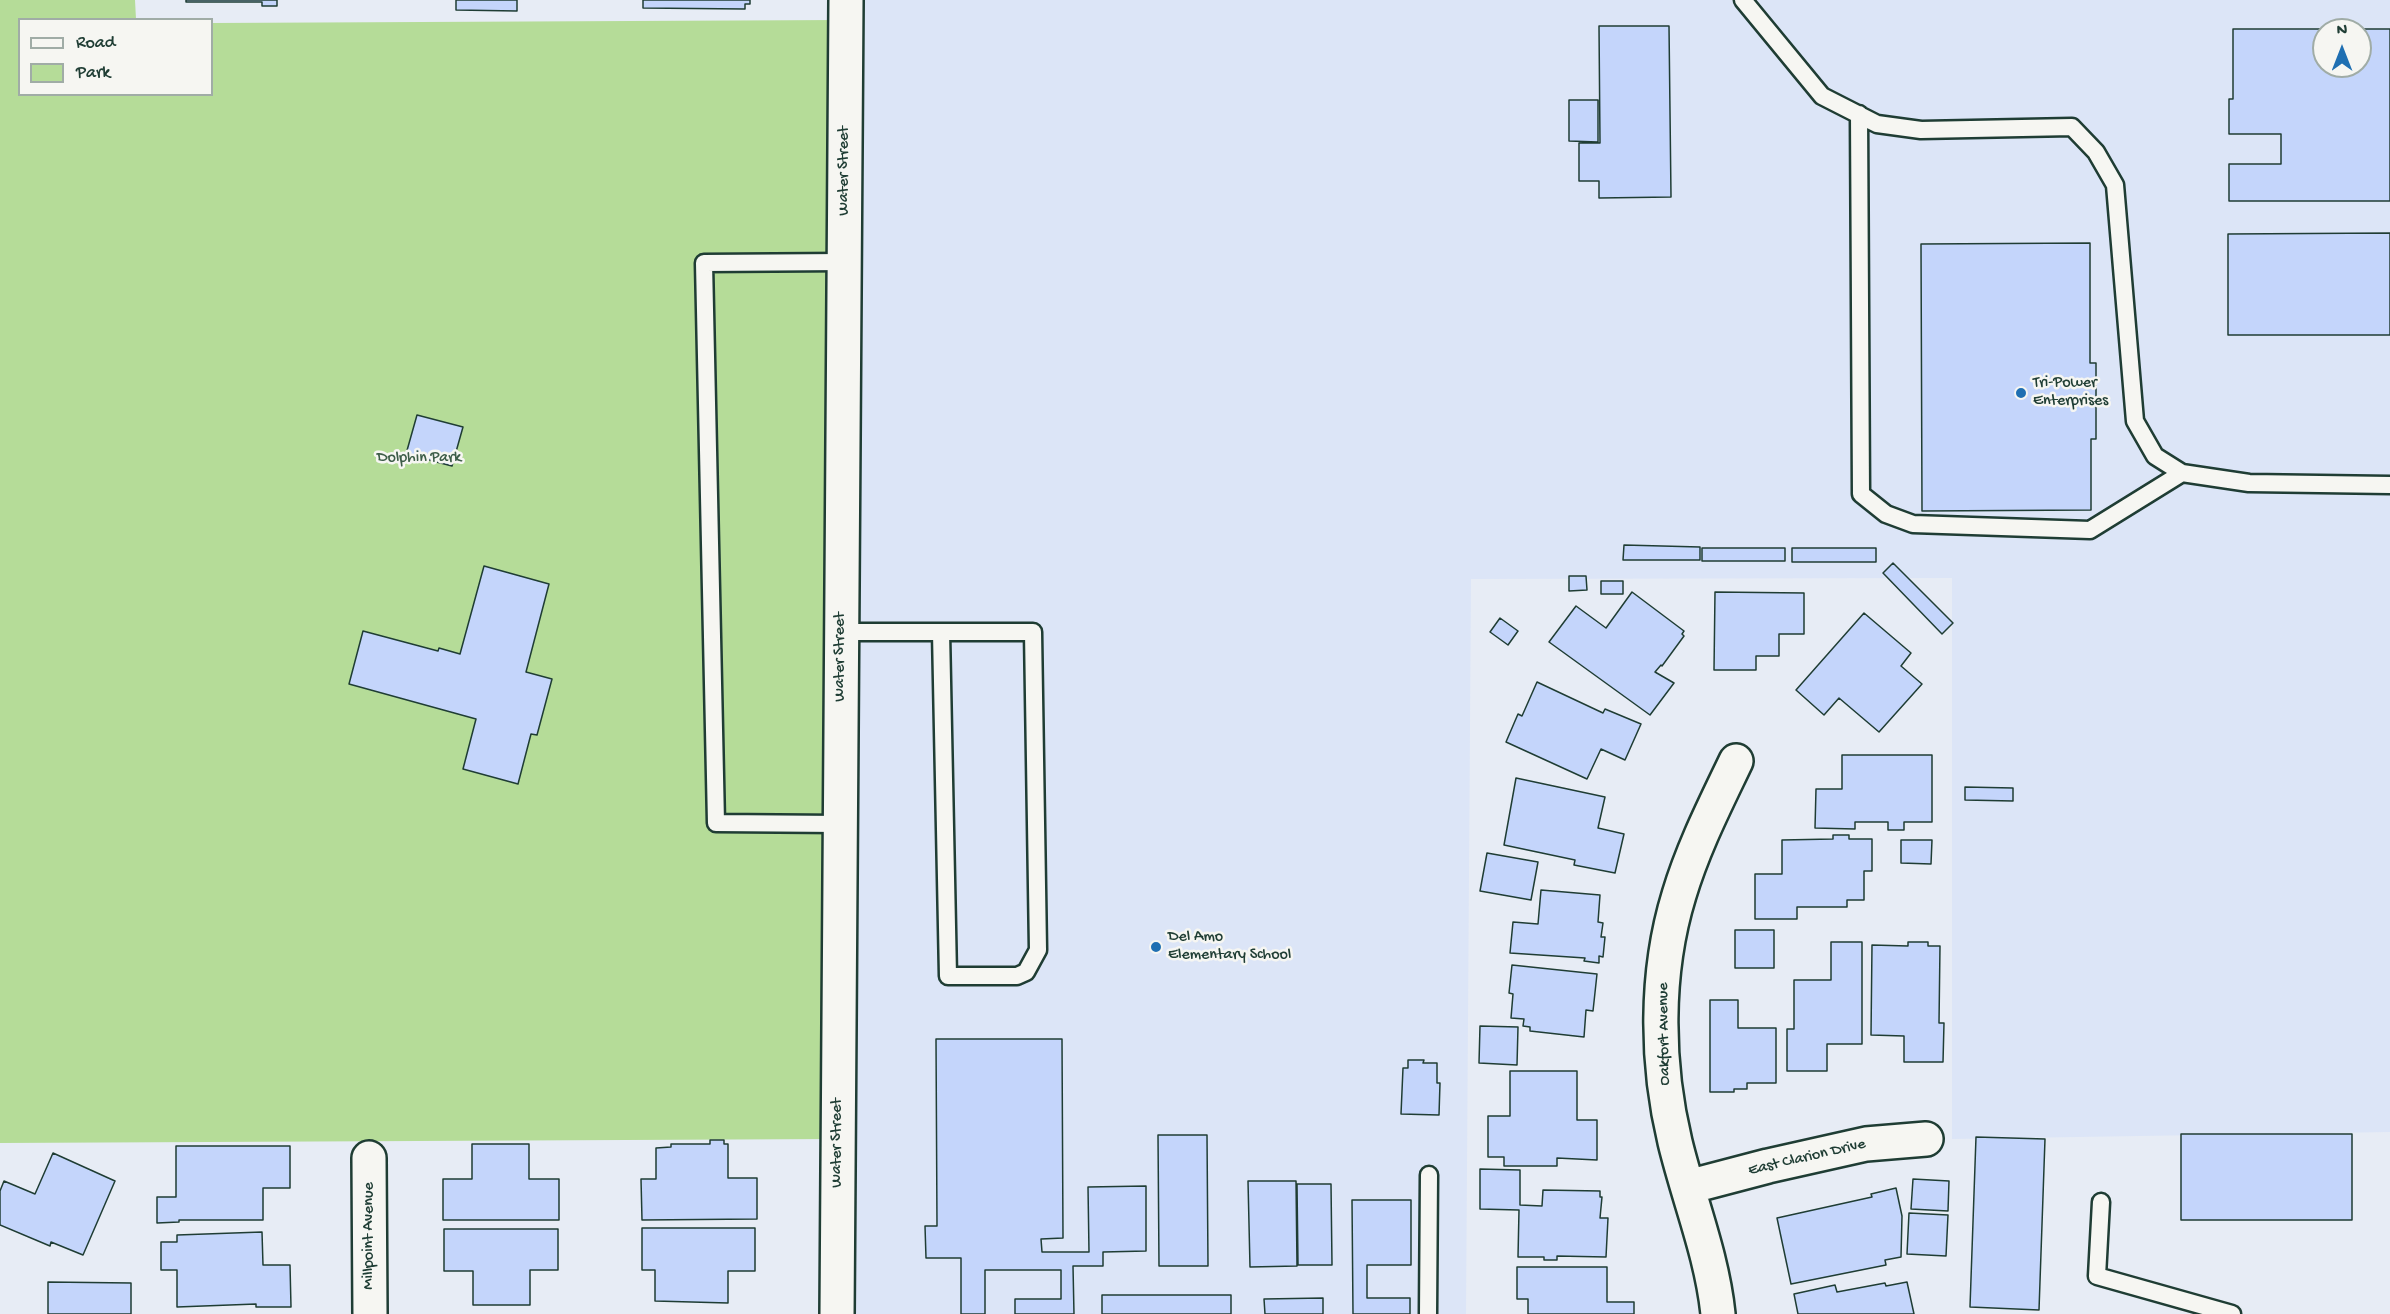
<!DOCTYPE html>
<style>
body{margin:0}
#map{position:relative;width:2390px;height:1314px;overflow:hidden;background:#e7ecf5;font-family:"Gochi Hand",sans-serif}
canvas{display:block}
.legend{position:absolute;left:18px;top:18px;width:195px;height:78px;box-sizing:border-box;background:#f6f6f2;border:2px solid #a0aca6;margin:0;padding:8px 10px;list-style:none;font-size:18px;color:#1f3d34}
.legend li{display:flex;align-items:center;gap:12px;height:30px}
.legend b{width:30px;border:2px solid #a0aca6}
.north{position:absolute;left:2312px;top:18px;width:60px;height:60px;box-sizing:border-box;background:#f6f6f2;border:2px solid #a0aca6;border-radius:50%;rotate:0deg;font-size:16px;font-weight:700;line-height:24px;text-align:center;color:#1f3d34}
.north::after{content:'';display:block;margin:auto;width:21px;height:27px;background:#1f6fb2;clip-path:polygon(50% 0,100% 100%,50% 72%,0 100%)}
</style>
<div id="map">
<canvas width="2390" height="1314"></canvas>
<ul class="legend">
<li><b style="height:8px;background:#f6f6f2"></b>Road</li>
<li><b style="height:16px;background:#b5dc98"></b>Park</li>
</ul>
<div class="north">N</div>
</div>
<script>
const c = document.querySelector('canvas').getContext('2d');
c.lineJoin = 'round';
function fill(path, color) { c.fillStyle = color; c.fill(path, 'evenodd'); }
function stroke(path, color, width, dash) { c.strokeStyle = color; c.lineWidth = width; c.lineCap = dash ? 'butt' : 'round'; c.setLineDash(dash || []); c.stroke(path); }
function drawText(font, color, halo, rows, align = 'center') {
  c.font = font + ' "Gochi Hand",sans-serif'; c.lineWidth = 5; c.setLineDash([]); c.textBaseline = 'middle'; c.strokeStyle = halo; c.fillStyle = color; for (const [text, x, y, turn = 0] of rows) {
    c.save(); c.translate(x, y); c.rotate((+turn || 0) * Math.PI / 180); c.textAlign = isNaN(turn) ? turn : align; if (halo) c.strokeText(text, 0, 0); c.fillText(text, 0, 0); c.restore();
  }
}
const built = new Path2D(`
 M 849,0 L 2390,0 L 2390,1132 L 1952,1139 L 1952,578 L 1471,579 L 1466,1314 L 841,1314 ZM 2324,30 L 2360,30 L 2360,66 L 2324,66 Z`);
const green = new Path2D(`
 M 0,0 L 135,0 L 136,19 L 20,20 L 20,94 L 212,94 L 212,23 L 840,20 L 834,1139 L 0,1143 Z`);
const building = new Path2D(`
 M 186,0 L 277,0 L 277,6 L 262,6 L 262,2 L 186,2 Z
 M 456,0 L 517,0 L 517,11 L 456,10 Z
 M 643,0 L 750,0 L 750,4 L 745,4 L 745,9 L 643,8 Z
 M 1599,26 L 1669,26 L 1671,197 L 1599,198 L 1599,181 L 1579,181 L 1579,143 L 1600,143 Z
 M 2233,29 L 2390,29 L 2390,201 L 2229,201 L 2229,164 L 2281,164 L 2281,134 L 2229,134 L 2229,99 L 2233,99 ZM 2324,30 L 2360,30 L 2360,66 L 2324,66 Z
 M 1569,100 L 1598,100 L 1598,142 L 1569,141 Z
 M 2390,233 L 2390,335 L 2228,335 L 2228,234 Z
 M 2090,243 L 2090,363 L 2096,363 L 2096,439 L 2091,439 L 2091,510 L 1922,511 L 1921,244 Z
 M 417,415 L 463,427 L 452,466 L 406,454 Z
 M 1624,545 L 1700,547 L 1700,560 L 1623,560 Z
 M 1702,548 L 1785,548 L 1785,561 L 1702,561 Z
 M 1792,548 L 1876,548 L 1876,562 L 1792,562 Z
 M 1893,563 L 1953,623 L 1942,634 L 1883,573 Z
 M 484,566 L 549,584 L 526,672 L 552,679 L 537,735 L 531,734 L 518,784 L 463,769 L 476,719 L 349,684 L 363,631 L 438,651 L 439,648 L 460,654 Z
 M 1569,576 L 1586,576 L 1587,590 L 1569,591 Z
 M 1601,581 L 1623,581 L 1623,594 L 1601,594 Z
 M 1632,592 L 1684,631 L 1682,634 L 1684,636 L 1662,666 L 1661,665 L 1655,672 L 1674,683 L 1650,715 L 1549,642 L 1576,606 L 1606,628 Z
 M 1715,592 L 1804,593 L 1804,634 L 1779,634 L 1779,656 L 1756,656 L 1756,670 L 1714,670 Z
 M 1864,613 L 1911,653 L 1901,666 L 1922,684 L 1879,732 L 1839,698 L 1824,715 L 1796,690 Z
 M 1500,618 L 1518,631 L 1508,645 L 1490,632 Z
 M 1537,682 L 1603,713 L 1605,709 L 1641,724 L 1625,760 L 1601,749 L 1587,779 L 1506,742 L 1518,714 L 1522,716 Z
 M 1842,755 L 1932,755 L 1932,822 L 1904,822 L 1904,830 L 1888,830 L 1888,822 L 1855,822 L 1855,829 L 1815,828 L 1816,789 L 1842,789 Z
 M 1516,778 L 1605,797 L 1598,828 L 1624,834 L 1615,873 L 1574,865 L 1575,860 L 1504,845 Z
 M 1965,787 L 2013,788 L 2013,801 L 1965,800 Z
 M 1833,835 L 1849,835 L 1849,839 L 1872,839 L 1872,871 L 1864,871 L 1864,900 L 1847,900 L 1847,907 L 1797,907 L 1797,919 L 1755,919 L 1755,874 L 1782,874 L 1782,840 L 1833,839 Z
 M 1901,840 L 1932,840 L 1931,864 L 1901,863 Z
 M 1487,853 L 1538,862 L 1531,900 L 1480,891 Z
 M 1541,890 L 1600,895 L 1598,922 L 1603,923 L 1601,937 L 1605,937 L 1603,957 L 1599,956 L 1599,963 L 1584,961 L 1585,958 L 1510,953 L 1513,922 L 1538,924 Z
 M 1735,930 L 1774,930 L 1774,968 L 1735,968 Z
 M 1831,942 L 1862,942 L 1862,1044 L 1827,1044 L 1827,1071 L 1787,1071 L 1787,1029 L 1794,1029 L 1794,980 L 1831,980 Z
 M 1908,942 L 1928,942 L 1928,946 L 1940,946 L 1939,1023 L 1944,1023 L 1943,1062 L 1904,1062 L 1904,1036 L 1871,1035 L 1872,945 L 1908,946 Z
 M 1512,965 L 1597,974 L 1593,1011 L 1586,1010 L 1584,1037 L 1530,1031 L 1530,1027 L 1523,1026 L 1524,1019 L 1511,1018 L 1513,994 L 1509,993 Z
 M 1710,1000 L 1738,1000 L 1738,1028 L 1776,1028 L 1776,1083 L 1747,1083 L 1747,1089 L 1734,1089 L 1734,1092 L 1710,1092 Z
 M 1480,1026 L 1518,1027 L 1517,1065 L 1479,1063 Z
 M 936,1039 L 1062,1039 L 1063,1238 L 1041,1239 L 1042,1252 L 1089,1252 L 1088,1187 L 1146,1186 L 1146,1251 L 1103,1252 L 1103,1266 L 1073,1266 L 1074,1314 L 1015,1314 L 1015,1299 L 1061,1299 L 1061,1270 L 985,1270 L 985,1314 L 961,1314 L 961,1258 L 926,1258 L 925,1226 L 937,1226 Z
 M 1408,1060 L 1424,1060 L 1423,1063 L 1437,1063 L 1437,1083 L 1440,1083 L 1439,1115 L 1401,1114 L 1403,1068 L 1408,1068 Z
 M 1510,1071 L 1577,1071 L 1577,1120 L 1597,1120 L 1597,1160 L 1557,1158 L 1557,1166 L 1504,1166 L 1504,1157 L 1488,1157 L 1488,1116 L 1510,1116 Z
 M 2181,1134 L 2352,1134 L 2352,1220 L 2181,1220 Z
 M 1158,1135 L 1207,1135 L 1208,1266 L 1159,1266 Z
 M 1976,1137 L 2045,1139 L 2039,1310 L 1970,1307 Z
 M 710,1140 L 724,1140 L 724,1144 L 728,1144 L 728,1178 L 757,1178 L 757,1219 L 642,1220 L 641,1179 L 656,1179 L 656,1148 L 671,1147 L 671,1144 L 710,1144 Z
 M 472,1144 L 529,1144 L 529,1179 L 559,1179 L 559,1220 L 443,1220 L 443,1179 L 472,1179 Z
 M 176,1146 L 290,1146 L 290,1188 L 263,1188 L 263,1220 L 179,1220 L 179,1222 L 157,1223 L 157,1197 L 176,1197 Z
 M 53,1153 L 115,1181 L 83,1255 L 51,1242 L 50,1246 L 0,1225 L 0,1191 L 4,1181 L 35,1194 Z
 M 1480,1169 L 1520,1170 L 1520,1205 L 1542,1206 L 1543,1190 L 1600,1191 L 1600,1197 L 1602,1197 L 1600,1218 L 1608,1218 L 1606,1257 L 1557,1256 L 1557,1260 L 1544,1260 L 1544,1257 L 1518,1257 L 1519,1210 L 1480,1209 Z
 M 1913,1179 L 1949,1181 L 1948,1211 L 1911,1209 Z
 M 1248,1181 L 1296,1181 L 1297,1266 L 1250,1267 Z
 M 1297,1184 L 1331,1184 L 1332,1265 L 1298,1265 Z
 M 1896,1188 L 1902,1216 L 1901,1257 L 1885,1260 L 1886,1265 L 1791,1284 L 1777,1218 L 1872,1197 L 1871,1194 Z
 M 1352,1200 L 1411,1200 L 1411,1265 L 1367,1265 L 1367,1298 L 1410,1298 L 1410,1314 L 1353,1314 Z
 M 1909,1213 L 1948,1215 L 1946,1256 L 1907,1254 Z
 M 642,1228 L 755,1228 L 755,1271 L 728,1271 L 728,1303 L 655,1301 L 655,1270 L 642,1270 Z
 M 444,1229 L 558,1229 L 558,1270 L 530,1270 L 530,1305 L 473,1305 L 473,1271 L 444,1271 Z
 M 262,1232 L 263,1265 L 290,1265 L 291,1307 L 256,1307 L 256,1304 L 177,1307 L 177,1270 L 161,1270 L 161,1242 L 177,1242 L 177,1235 Z
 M 1517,1267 L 1607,1267 L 1607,1302 L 1634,1302 L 1634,1314 L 1528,1314 L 1528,1299 L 1517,1299 Z
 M 48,1282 L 131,1283 L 131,1314 L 48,1314 Z
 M 1907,1282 L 1914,1314 L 1798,1314 L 1794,1294 L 1835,1285 L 1837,1292 L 1885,1283 L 1886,1286 Z
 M 1102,1295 L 1231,1295 L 1231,1314 L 1102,1314 Z
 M 1323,1298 L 1323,1314 L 1265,1314 L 1264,1299 Z`);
const lane = new Path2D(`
 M 1743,0 L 1822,96 L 1877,124 L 1921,130 L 2072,127 L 2096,152 L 2115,185 L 2135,421 L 2155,456 L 2182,473 L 2249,483 L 2390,485
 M 1859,114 L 1861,494 L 1886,514 L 1913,524 L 2090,530 L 2182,473
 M 841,632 L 1033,632 L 1038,950 L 1026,972 L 1017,976 L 948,976 L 941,632
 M 840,824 L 716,823 L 704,263 L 844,262
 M 2101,1202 L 2097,1276 L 2232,1314
 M 1428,1314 L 1429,1175`);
const street = new Path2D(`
 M 369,1158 L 370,1314
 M 1688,1187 L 1768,1166 L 1866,1144 L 1926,1139
 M 837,1314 L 846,0
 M 1718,1314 C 1712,1255 1689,1200 1675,1142 C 1656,1063 1655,973 1679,895 C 1693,848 1715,805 1736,761`);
const markers = [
 [2021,393,6,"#1f6fb2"],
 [1156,947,6,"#1f6fb2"]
];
const streetNames = [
 ["Water Street",845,171,-90],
 ["Water Street",841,657,-90],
 ["Oakfort Avenue",1665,1034,-91],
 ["Water Street",838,1143,-90],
 ["East Clarion Drive",1807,1158,-13],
 ["Millpoint Avenue",370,1236,-90]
];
const poiNames = [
 ["Tri-Power",2033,384],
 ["Enterprises",2033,402],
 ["Del Amo",1168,938],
 ["Elementary School",1168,956]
];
const parkNames = [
 ["Dolphin Park",419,459]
];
fill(built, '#dce5f7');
fill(green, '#b5dc98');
fill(building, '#c4d5fb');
stroke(building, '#1f3d34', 1.5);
stroke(lane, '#1f3d34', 21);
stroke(street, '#1f3d34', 38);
stroke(lane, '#f6f6f2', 16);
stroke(street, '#f6f6f2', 33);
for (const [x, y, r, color] of markers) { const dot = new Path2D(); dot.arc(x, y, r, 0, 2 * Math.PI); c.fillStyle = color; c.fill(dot); stroke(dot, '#f6f6f2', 2); }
drawText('16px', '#1f3d34', '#f6f6f2', streetNames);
drawText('16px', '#1f3d34', '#f6f6f2', poiNames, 'left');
drawText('16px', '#3d5d48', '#f6f6f2', parkNames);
</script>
